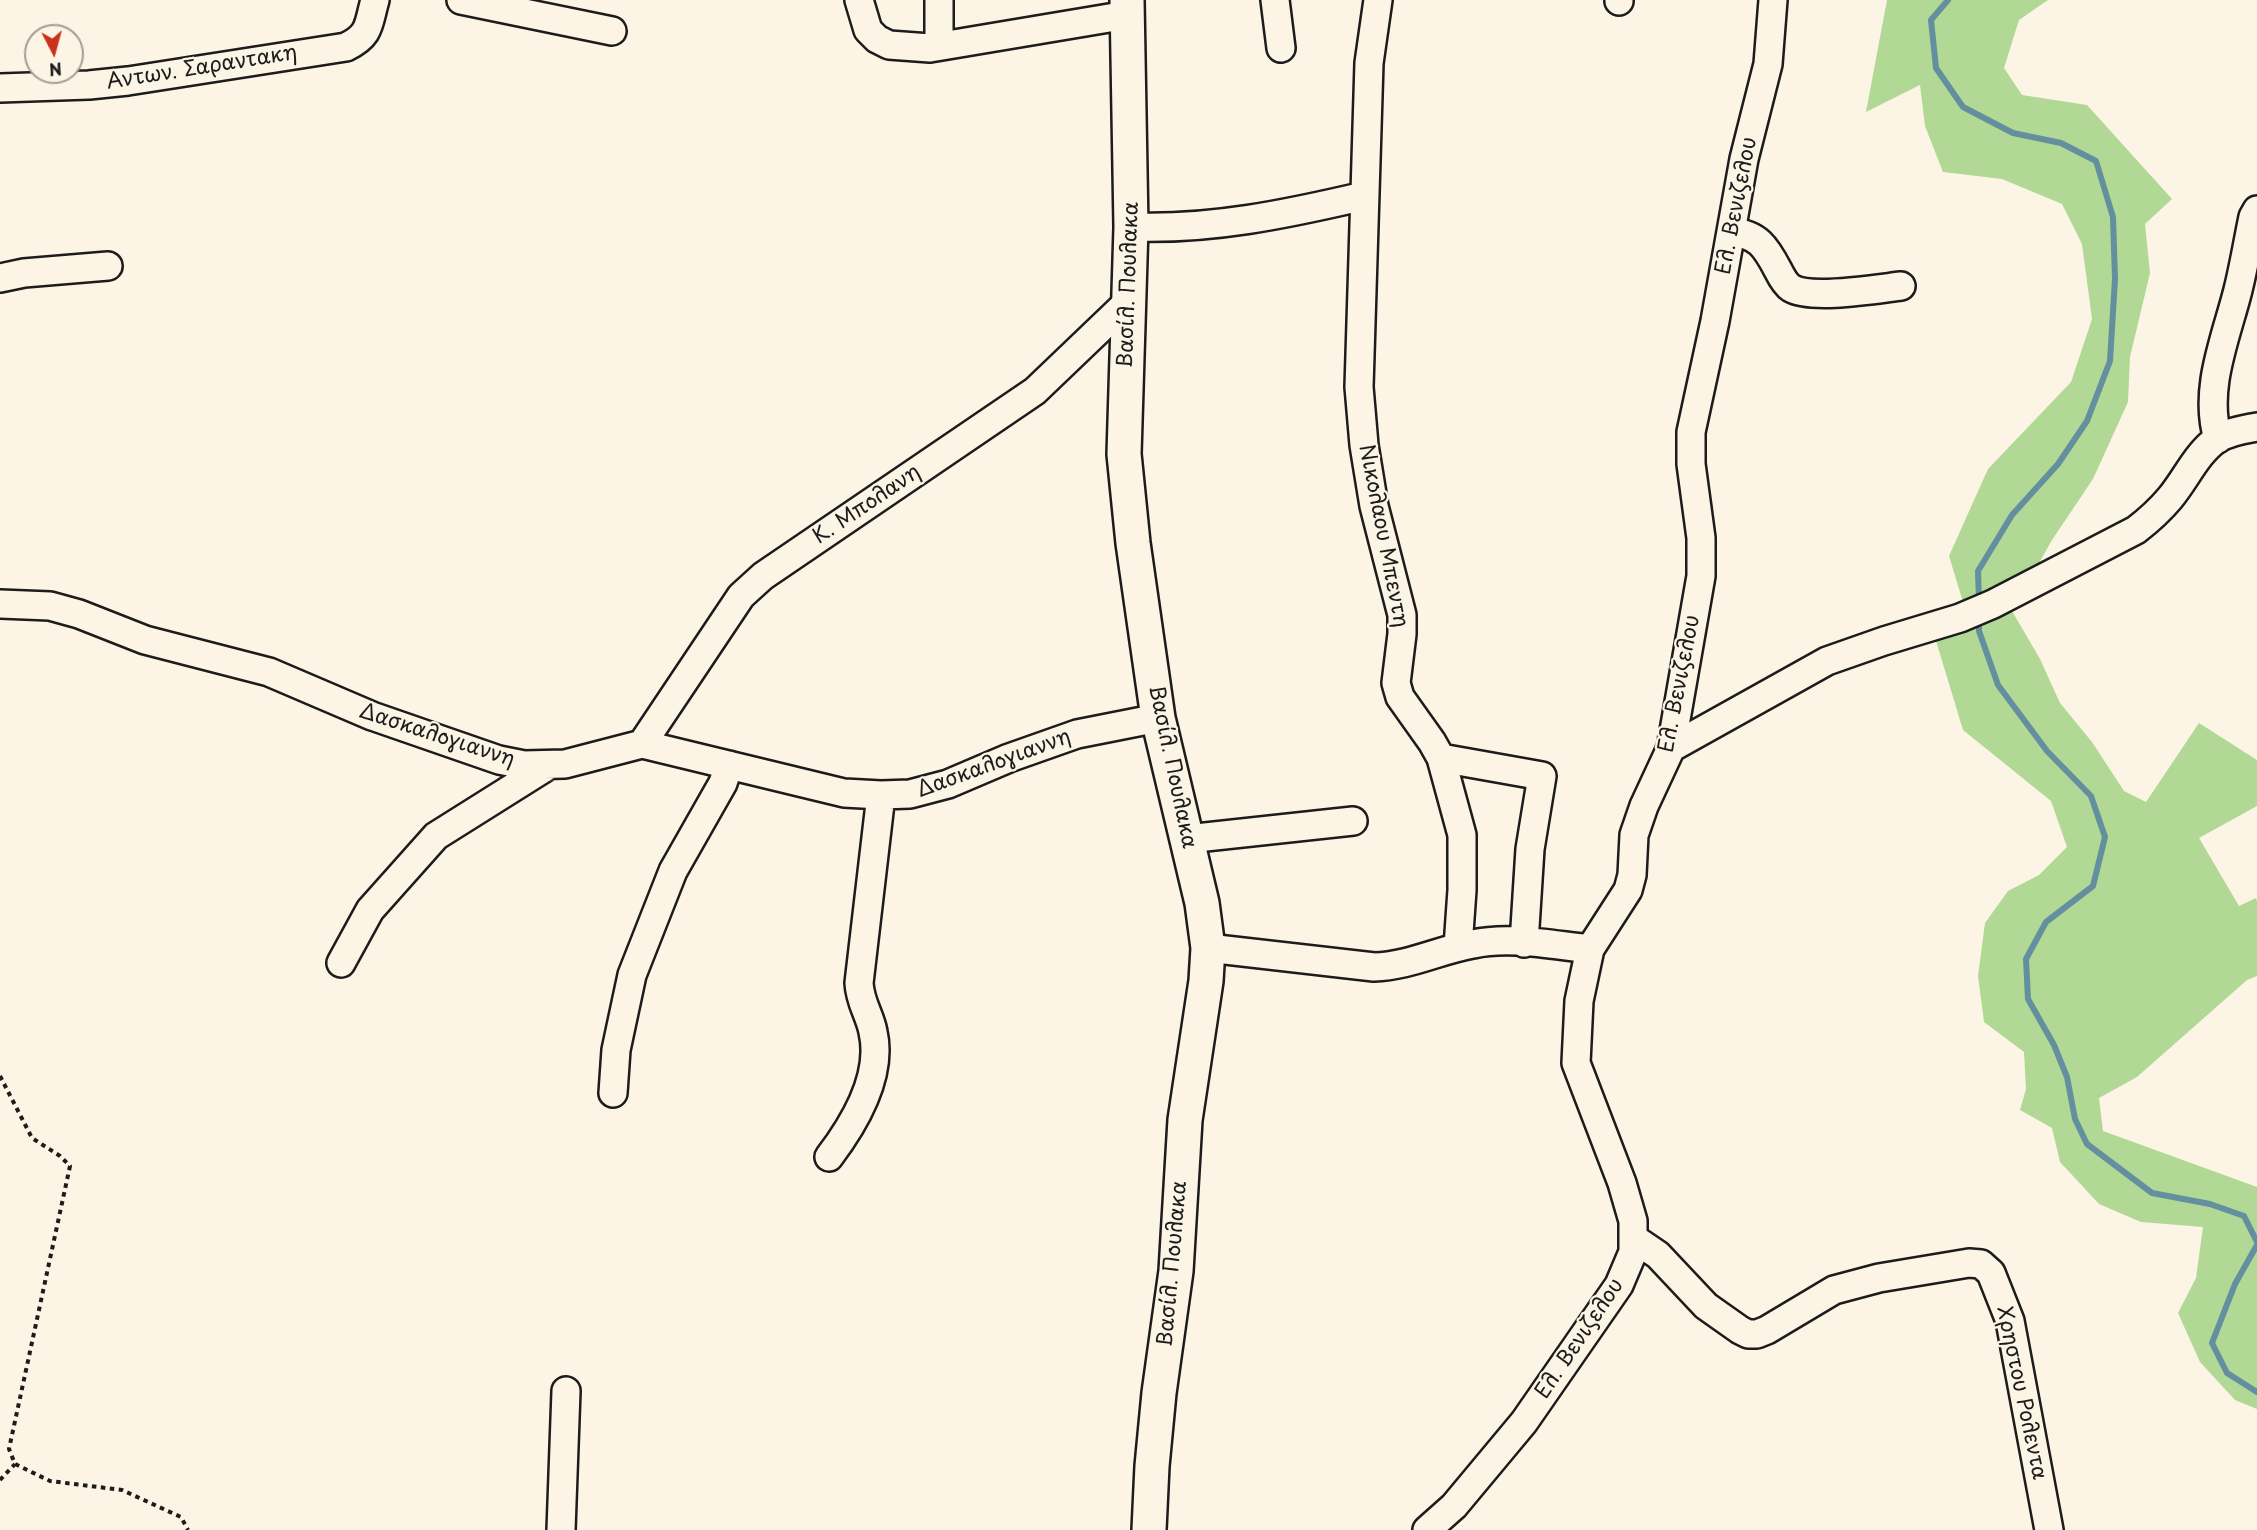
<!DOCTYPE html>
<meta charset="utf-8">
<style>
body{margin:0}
#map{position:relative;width:2257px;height:1530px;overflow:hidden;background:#fcf5e5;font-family:"Playpen Sans",sans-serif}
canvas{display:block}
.north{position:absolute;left:24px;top:24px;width:60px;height:60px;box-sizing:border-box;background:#fcf5e5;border:2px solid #a29e95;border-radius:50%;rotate:174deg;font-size:16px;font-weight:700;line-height:24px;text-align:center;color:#1c1c1c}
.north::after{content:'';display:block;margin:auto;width:21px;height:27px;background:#c8321e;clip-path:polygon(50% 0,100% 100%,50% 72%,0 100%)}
</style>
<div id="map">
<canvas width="2257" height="1530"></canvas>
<div class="north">N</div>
</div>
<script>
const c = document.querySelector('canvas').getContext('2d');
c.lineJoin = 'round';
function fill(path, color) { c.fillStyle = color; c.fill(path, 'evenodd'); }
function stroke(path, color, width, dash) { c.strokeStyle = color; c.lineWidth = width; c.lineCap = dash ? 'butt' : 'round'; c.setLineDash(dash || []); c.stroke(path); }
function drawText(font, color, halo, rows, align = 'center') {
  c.font = font + ' "Playpen Sans",sans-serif'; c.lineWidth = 4.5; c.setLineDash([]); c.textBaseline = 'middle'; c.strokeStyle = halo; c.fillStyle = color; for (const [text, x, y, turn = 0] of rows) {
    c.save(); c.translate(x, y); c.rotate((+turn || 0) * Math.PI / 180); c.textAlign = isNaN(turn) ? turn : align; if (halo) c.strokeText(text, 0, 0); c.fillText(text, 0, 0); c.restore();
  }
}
const green = new Path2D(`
 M 1887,0 L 2048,0 L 2019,20 L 2004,68 L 2022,95 L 2087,105 L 2172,199 L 2145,224 L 2150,273 L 2130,357 L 2128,402 L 2093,479 L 2052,540 L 2012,611 L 2040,659 L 2060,703 L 2092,742 L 2124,791 L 2146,802 L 2199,723 L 2257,760 L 2257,806 L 2199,838 L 2239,906 L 2256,898 L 2257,901 L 2257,976 L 2247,980 L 2137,1077 L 2099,1098 L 2103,1131 L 2257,1187 L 2257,1409 L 2235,1400 L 2200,1362 L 2178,1313 L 2196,1278 L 2203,1227 L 2141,1222 L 2099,1204 L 2060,1162 L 2052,1128 L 2020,1110 L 2026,1089 L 2024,1052 L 1984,1022 L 1978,976 L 1985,923 L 2008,891 L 2039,875 L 2067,847 L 2051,801 L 1963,730 L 1930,621 L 1963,602 L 1949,556 L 1988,469 L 2071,382 L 2092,319 L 2082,244 L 2062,204 L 2002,179 L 1943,172 L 1925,126 L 1920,85 L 1866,112 Z`);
const stream = new Path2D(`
 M 1948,0 L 1931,20 L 1936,68 L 1963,107 L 2013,133 L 2061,143 L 2096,161 L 2113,217 L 2115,279 L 2110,361 L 2087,421 L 2058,464 L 2012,515 L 1978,571 L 1979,601
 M 1979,617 L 1979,631 L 1998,685 L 2047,751 L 2091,796 L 2105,837 L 2093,886 L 2046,922 L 2026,959 L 2028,999 L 2054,1045 L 2067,1077 L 2075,1119 L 2087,1144 L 2152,1193 L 2210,1204 L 2244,1216 L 2257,1242
 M 2257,1245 L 2235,1284 L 2212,1343 L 2227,1373 L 2257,1392`);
const path = new Path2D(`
 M 0,1076 L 32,1138 L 60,1156 L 70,1166 L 9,1449 L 15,1464 L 50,1481 L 122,1490 L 181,1517 L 188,1530
 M 0,1480 L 15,1464`);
const minor = new Path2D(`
 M 461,0 L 612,31
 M 859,0 L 868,30 L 877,39 L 889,45 L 930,48 L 1127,15
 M 1275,0 L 1281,48
 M 1378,0 L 1369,63 L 1359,387 L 1364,445 L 1374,506 L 1402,615 L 1402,634 L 1396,683 L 1400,697 L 1432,742 L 1441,758 L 1462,835 L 1462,890 L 1458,947
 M 1619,1 L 1619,0
 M 939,46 L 939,0
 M 0,88 L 89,85 L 128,81 L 346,47 C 371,35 368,24 375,0
 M 1131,227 C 1211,230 1287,214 1364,196
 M 1731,232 C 1758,234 1766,247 1778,270 C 1781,276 1785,284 1791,288 C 1811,300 1876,289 1901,286
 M 0,278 L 24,273 L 108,266
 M 2218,439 C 2203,389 2226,338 2238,290 C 2244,266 2248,241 2253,217 L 2257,210
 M 0,604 L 50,606 L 79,614 L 145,640 L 269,672 L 372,716 L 499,760 L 524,765 L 565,764 L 642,744 L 844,793 L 881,795 L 910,794 L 948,784 L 1009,758 L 1077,734 L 1158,718
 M 642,744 L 741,596 L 763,576 L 1035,391 L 1129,301
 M 1671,748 L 1827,661 L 1884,641 L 1960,618 L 1993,604 L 2136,530 C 2149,520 2160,510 2170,498 C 2186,479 2196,454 2217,439 C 2228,432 2244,429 2257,427
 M 1441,758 L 1542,776 L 1530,849 L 1524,943
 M 1187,839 L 1353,821
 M 1208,948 L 1374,967 C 1409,966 1439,950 1473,944 C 1510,936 1552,945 1590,949
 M 341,963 L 370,910 L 436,836 L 549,765
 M 613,1093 L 616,1050 L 632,975 L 673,871 L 723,783 L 729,765
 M 829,1157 C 854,1124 883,1076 873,1032 C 870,1015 860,1003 859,983 L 881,795
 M 1633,1238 L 1658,1255 L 1706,1306 L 1740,1330 L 1748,1334 L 1757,1334 L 1767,1330 L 1834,1290 L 1879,1278 L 1969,1263 L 1981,1264 L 1991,1273 L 2010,1321 L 2049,1530
 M 561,1530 L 566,1391
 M 1427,1530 L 1454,1506 L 1524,1422 L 1619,1285 L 1633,1252 L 1633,1221 L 1622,1183 L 1576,1063 L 1579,1001 L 1590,949 L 1628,890 L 1632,875 L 1634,835 L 1644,806 L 1671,748 L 1701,576 L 1701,538 L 1691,464 L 1691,432 L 1715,321 L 1744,159 L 1768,64 L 1773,0`);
const major = new Path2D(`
 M 1127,0 L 1131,227 L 1124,454 L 1133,543 L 1158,718 L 1202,903 L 1208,948 L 1206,981 L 1185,1120 L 1176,1271 L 1159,1393 L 1152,1466 L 1149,1530`);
const streetNames = [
 ["Αντων. Σαραντακη",202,68,-9],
 ["Ελ. Βενιζελου",1737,206,-79],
 ["Βασίλ. Πουλακα",1129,285,-88],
 ["Κ. Μπολανη",867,505,-34],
 ["Νικολαου Μπεντη",1383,536,79],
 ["Ελ. Βενιζελου",1680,684,-79],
 ["Δασκαλογιαννη",437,736,18],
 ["Δασκαλογιαννη",994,764,-20],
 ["Βασίλ. Πουλακα",1172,767,78],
 ["Βασίλ. Πουλακα",1173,1264,-85],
 ["Ελ. Βενιζελου",1580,1339,-56],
 ["Χρηστου Ρολεντα",2021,1393,78]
];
fill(green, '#b1d895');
stroke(stream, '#638f9e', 6);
stroke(minor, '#1c1c1c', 32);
stroke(major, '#1c1c1c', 38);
stroke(path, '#1c1c1c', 4, [4.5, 4.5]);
stroke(minor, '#fcf5e5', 27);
stroke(major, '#fcf5e5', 33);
drawText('21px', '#1c1c1c', '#fcf5e5', streetNames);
</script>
